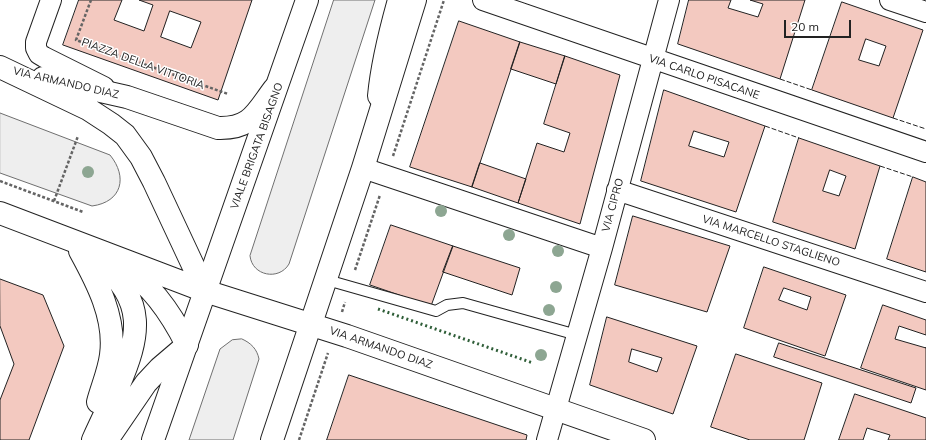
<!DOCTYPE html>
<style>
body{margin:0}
#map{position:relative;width:926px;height:440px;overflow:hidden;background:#fff;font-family:Mulish,sans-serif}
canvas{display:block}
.scale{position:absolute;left:784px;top:20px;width:67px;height:18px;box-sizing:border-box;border:2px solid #222;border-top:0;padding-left:5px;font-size:12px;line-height:14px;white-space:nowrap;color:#222;-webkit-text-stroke:3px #fff;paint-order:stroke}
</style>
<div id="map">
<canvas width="926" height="440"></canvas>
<div class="scale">20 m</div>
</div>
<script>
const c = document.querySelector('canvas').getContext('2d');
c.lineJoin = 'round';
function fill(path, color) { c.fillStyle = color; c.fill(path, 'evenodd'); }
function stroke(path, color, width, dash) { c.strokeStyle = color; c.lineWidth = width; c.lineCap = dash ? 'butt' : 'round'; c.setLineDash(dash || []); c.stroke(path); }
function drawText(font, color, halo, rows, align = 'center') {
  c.font = font + ' Mulish,sans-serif'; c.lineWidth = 3; c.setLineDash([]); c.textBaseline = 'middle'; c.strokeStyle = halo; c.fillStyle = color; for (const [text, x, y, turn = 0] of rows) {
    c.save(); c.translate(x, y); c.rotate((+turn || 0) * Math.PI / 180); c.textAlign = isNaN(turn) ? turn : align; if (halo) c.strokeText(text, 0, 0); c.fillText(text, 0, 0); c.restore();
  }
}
const green = new Path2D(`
 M 334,0 L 375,0 L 289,264 C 279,281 252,276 250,256 Z
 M 0,113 L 110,155 C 128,177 122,202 92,206 L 0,173 Z
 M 242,339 C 251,343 257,349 259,359 L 233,440 L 189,440 L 220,349 L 232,340 Z`);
const building = new Path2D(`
 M 79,0 L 122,0 L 114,20 L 144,31 L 153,5 L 139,0 L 252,0 L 218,100 L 63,45 ZM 170,11 L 201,22 L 191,48 L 161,37 Z
 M 689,0 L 731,0 L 728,8 L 758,17 L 763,4 L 750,0 L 805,0 L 780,79 L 678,44 Z
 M 842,2 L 923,30 L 893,118 L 812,90 ZM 866,39 L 886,46 L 879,66 L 859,60 Z
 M 459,21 L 520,42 L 472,187 L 410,167 Z
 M 520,42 L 565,56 L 556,84 L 511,69 Z
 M 565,56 L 620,75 L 580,224 L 518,203 L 537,143 L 564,152 L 570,133 L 544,124 Z
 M 664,90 L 765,126 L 736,212 L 641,181 ZM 694,131 L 729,142 L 724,157 L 689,146 Z
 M 799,138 L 880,166 L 855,249 L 773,222 ZM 830,170 L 846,176 L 839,196 L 823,191 Z
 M 480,163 L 526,179 L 518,203 L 472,187 Z
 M 913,177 L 926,182 L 926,272 L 887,259 Z
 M 633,216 L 730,246 L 707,312 L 615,285 Z
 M 391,225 L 453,246 L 431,306 L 370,285 Z
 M 453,246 L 520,268 L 512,295 L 443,272 Z
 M 764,267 L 846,295 L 825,356 L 744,328 ZM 784,288 L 811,297 L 807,310 L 779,300 Z
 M 0,279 L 43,295 L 64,346 L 29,440 L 0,440 L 0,400 L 14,364 L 0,326 Z
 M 883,305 L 926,320 L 926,335 L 899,326 L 895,339 L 926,348 L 926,347 L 926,390 L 861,368 Z
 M 607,317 L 697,346 L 673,414 L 590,385 ZM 632,349 L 662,358 L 657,372 L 629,362 Z
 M 779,343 L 916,388 L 911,403 L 774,357 Z
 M 736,354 L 822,383 L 804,440 L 750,440 L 711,427 Z
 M 349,375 L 527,435 L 526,440 L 327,440 Z
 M 855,394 L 926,418 L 926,440 L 888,440 L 890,435 L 867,428 L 863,440 L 839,440 Z`);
const path = new Path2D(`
 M 91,0 L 76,40 L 228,94
 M 393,156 L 444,0
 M 0,181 L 83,212
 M 54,201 L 78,136
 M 355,270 L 380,195
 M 342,312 L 345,302
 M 299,440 L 328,353`);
const lane = new Path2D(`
 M 327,280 L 436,311 L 447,305 L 463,303 L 577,335`);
const street = new Path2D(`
 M 51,0 L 36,42 L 36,48 L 39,54 L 44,57 L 104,87
 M 483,0 L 926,152
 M 890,0 L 926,12
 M 363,168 L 602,248
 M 617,190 L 926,292
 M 547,440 L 602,248 L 669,0`);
const secondary = new Path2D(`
 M 0,67 L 88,109 L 111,124 L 125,135 L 141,157 L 154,182 L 205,291
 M 43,78 L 127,97 L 218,128 C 251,129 256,113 274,89
 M 379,96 C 382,63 390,32 399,0
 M 0,213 L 205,291 L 347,336 L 644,440
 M 80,251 C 97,282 116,318 111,355 C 109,371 102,387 98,402
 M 93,440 C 101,422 110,404 118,387 C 140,336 147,301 100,262
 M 107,440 L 146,383 L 160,368 L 187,345 C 172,315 153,286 125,268`);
const primary = new Path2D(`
 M 153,440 L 307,0
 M 272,440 L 363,168 L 415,0`);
const hedge = new Path2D(`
 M 378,309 L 533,363`);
const fence = new Path2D(`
 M 780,79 L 812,90
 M 893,118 L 926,129
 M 765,126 L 799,138
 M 880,166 L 913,177`);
const trees = [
 [88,172],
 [441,211],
 [509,235],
 [558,251],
 [556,287],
 [549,310],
 [541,355]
];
const streetNames = [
 ["PIAZZA DELLA VITTORIA",143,64,20],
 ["VIA CARLO PISACANE",704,77,19],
 ["VIA ARMANDO DIAZ",66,83,13],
 ["VIALE BRIGATA BISAGNO",257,146,-70],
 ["VIA CIPRO",613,205,-75],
 ["VIA MARCELLO STAGLIENO",771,241,18],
 ["VIA ARMANDO DIAZ",381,348,19]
];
fill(green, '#eee');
stroke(green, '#6f6f6f', 1);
fill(building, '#f3c9c0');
stroke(building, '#222', 1);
stroke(lane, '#222', 12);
stroke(street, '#222', 22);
stroke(secondary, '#222', 24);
stroke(primary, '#222', 24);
stroke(path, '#646464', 2.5, [3, 2]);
stroke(lane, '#fff', 10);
stroke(street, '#fff', 20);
stroke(secondary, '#fff', 22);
stroke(primary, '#fff', 22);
stroke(hedge, '#2f5e38', 3, [2, 3]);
stroke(fence, '#222', 1, [5, 2]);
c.fillStyle = '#8da692';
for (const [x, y] of trees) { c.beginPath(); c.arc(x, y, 6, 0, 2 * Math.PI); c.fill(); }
drawText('11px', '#222', '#fff', streetNames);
</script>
